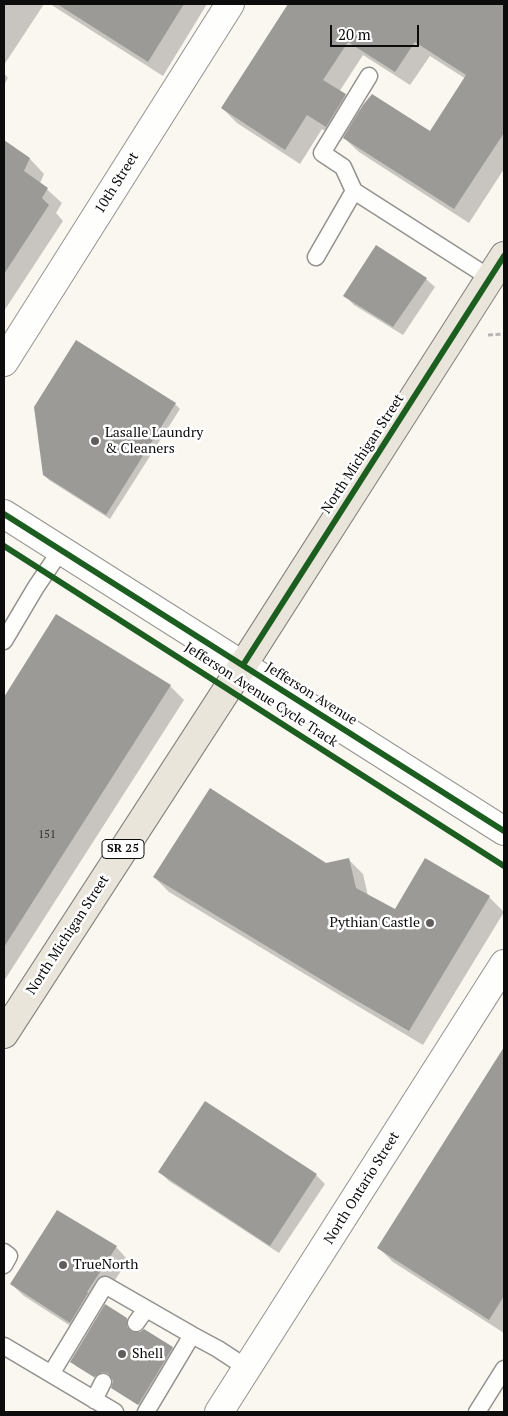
<!DOCTYPE html>
<html>
<head>
<meta charset="utf-8">
<style>
	body { margin:0 }
	#map { position:relative; width:508px; height:1416px; overflow:hidden; background:#faf7f0; font-family:"PT Serif",serif }
	canvas { display:block }
	.frame { position:absolute; inset:0; border:5px solid #0c0c0c; pointer-events:none }
	.scale { position:absolute; left:330px; top:25px; width:89px; height:22px; box-sizing:border-box; border:2px solid #0c0c0c; border-top:0; padding-left:6px; font-size:15px; line-height:18px; white-space:nowrap; color:#0c0c0c; -webkit-text-stroke:4px #fff; paint-order:stroke }
</style>
</head>
<body>
<div id="map">
<canvas width="508" height="1416"></canvas>
<div class="frame"></div>
<div class="scale">20 m</div>
</div>
<script>
const c = document.querySelector('canvas').getContext('2d');
c.lineJoin = 'round';
function fillPath(path, color) {
  c.fillStyle = color;
  c.fill(path, 'evenodd');
}
function poly(rows) {
  const path = new Path2D();
  for (const r of rows) {
    path.moveTo(r[0], r[1]);
    for (let i = 2; i < r.length; i += 2) path.lineTo(r[i], r[i + 1]);
  }
  return path;
}
function strokePath(path, color, width, dash) {
  c.strokeStyle = color;
  c.lineWidth = width;
  c.lineCap = dash ? 'butt' : 'round';
  c.setLineDash(dash || []);
  c.stroke(path);
}
function label(font, color, halo, rows, align = 'center') {
  c.font = font + ' "PT Serif",serif';
  c.lineWidth = 5;
  c.setLineDash([]);
  c.textBaseline = 'middle';
  c.strokeStyle = halo;
  c.fillStyle = color;
  for (const [text, x, y, turn = 0] of rows) {
    c.save();
    c.translate(x, y);
    c.rotate((+turn || 0) * Math.PI / 180);
    c.textAlign = isNaN(turn) ? turn : align;
    if (halo) c.strokeText(text, 0, 0);
    c.fillText(text, 0, 0);
    c.restore();
  }
}
fillPath(poly([
	[4,4,44,4,4,65],
	[50,4,207,4,163,76],
	[289,4,504,4,504,169,469,223,359,152,343,137,341,141,322,129,300,164,237,123,222,108],
	[363,55,410,85,430,56,466,79,430,133,361,111,345,95,339,92],
	[4,73,8,78,4,85],
	[4,142,30,159,44,174,40,183,62,203,56,213,63,221,4,311],
	[426,279,435,287,403,335,354,305,345,296],
	[76,342,175,404,180,409,110,519,49,480,44,475],
	[56,616,170,686,184,700,4,981,4,699],
	[348,859,363,874,368,896,395,911,489,897,504,912,423,1045,356,1005,169,892,154,877,326,864],
	[504,1049,504,1333,393,1262,379,1248],
	[160,1172,316,1175,325,1184,279,1253,169,1181],
	[57,1211,116,1247,128,1260,99,1305,83,1334,24,1296,11,1284],
	[127,1319,131,1324,131,1333,140,1334,173,1348,177,1352,143,1408,113,1387,114,1381,112,1377,107,1376,100,1381,76,1366]
]), '#0003');
fillPath(poly([
	[57,4,184,4,148,62],
	[288,4,504,4,504,133,454,209,343,138,363,105,372,94,430,131,466,75,415,42,395,72,348,42,323,80,346,94,326,127,307,115,285,150,221,108],
	[4,140,30,158,24,171,48,188,42,198,49,205,4,274],
	[376,245,427,278,393,327,343,296],
	[76,340,176,403,106,515,43,475,34,407],
	[56,614,171,685,4,947,4,697],
	[210,788,326,863,349,858,356,888,395,909,425,858,490,896,409,1031,340,991,153,877],
	[504,1047,504,1296,489,1320,377,1248],
	[205,1101,317,1174,270,1246,158,1172],
	[57,1210,117,1246,87,1292,88,1293,70,1323,10,1284],
	[105,1304,127,1318,127,1327,131,1331,140,1332,144,1329,173,1347,138,1405,111,1388,113,1381,108,1373,102,1372,94,1377,70,1362]
]), '#9c9a96');
const service = poly([
	[354,191,343,167,322,153,369,76],
	[316,257,354,191,490,278],
	[4,641,36,587,61,550],
	[4,1252,9,1256,4,1265],
	[136,1323,146,1309],
	[4,1346,115,1412],
	[51,1374,105,1285,192,1335],
	[94,1400,103,1382],
	[146,1412,192,1335,218,1349,247,1368],
	[477,1412,504,1369]
]);
const minor = poly([
	[4,362,230,4],
	[219,1412,504,964]
]);
const tertiary = poly([
	[4,514,504,831]
]);
const primary = poly([
	[4,1034,243,665,504,256]
]);
strokePath(service, '#93928f', 19);
strokePath(minor, '#93928f', 30);
strokePath(tertiary, '#93928f', 30);
strokePath(primary, '#807f7c', 30);
strokePath(poly([
	[488,335,504,334]
]), '#b7b6b5', 3, [5, 2.5]);
strokePath(service, '#fefefd', 16);
strokePath(minor, '#fefefd', 28);
strokePath(tertiary, '#fefefd', 28);
strokePath(primary, '#eae5da', 28);
strokePath(poly([
	[4,514,504,831],
	[4,546,504,866],
	[243,665,504,256]
]), '#1b5e20', 6);
for (const [x, y, r, color] of [
	[95,441,5,"#5f5e5c"],
	[430,923,5,"#5f5e5c"],
	[63,1265,5,"#5f5e5c"],
	[122,1354,5,"#5f5e5c"]
]) {
  const dot = new Path2D();
  dot.arc(x, y, r, 0, 2 * Math.PI);
  c.fillStyle = color;
  c.fill(dot);
  strokePath(dot, '#fff', 2);
}
label('11px', '#30302e', null, [
	["151",47,835]
]);
for (const [x, y, w] of [
	[123,849,42]
]) {
  const box = new Path2D();
  box.roundRect(x - w / 2, y - 9.5, w, 19, 4);
  c.fillStyle = '#fff';
  c.fill(box);
  strokePath(box, '#0c0c0c', 1);
}
label('bold 12px', '#0c0c0c', null, [
	["SR 25",123,849]
]);
label('14px', '#0c0c0c', '#fff', [
	["10th Street",117,183,-58],
	["North Michigan Street",363,454,-57],
	["Jefferson Avenue",311,694,32],
	["Jefferson Avenue Cycle Track",261,695,33],
	["North Michigan Street",68,935,-57],
	["North Ontario Street",362,1188,-58]
]);
label('14px', '#0c0c0c', '#fff', [
	["Lasalle Laundry",105,433],
	["& Cleaners",105,449],
	["Pythian Castle",420,923,"right"],
	["TrueNorth",73,1265],
	["Shell",132,1354]
], 'left');
</script>
</body>
</html>
